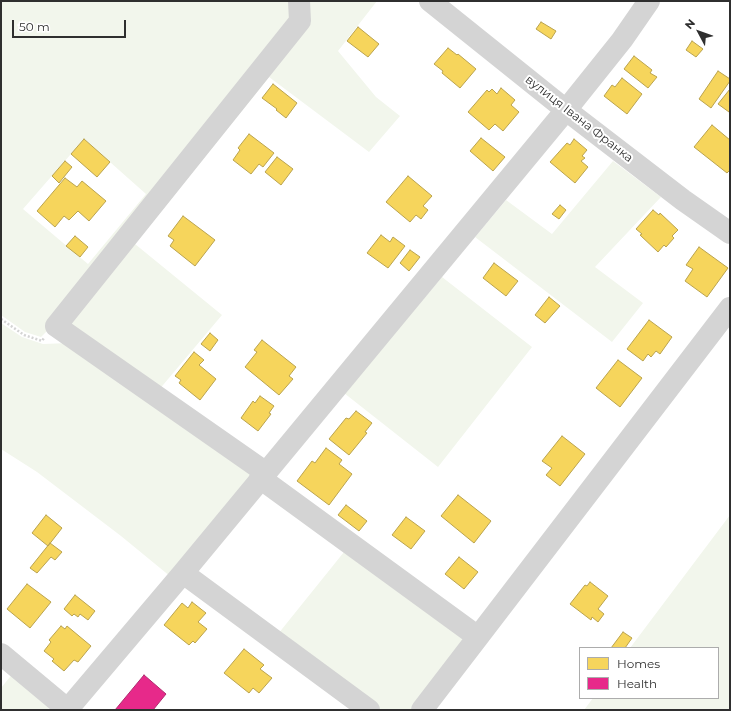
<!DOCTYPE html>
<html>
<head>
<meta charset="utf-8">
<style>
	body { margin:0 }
	#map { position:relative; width:731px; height:711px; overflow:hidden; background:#fff; font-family:Montserrat,sans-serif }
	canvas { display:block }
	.frame { position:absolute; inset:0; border:2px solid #2f2f2f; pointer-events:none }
	.legend { position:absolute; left:579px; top:647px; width:140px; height:52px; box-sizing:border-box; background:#fff; border:1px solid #acacac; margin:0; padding:5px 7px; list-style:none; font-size:12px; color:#2f2f2f }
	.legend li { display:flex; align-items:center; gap:8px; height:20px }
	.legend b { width:20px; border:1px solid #acacac }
	.north { position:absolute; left:679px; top:12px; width:40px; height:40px; -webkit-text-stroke:3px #fff; paint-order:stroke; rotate:311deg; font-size:11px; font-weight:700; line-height:16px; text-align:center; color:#2f2f2f }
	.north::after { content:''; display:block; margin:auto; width:14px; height:18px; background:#2f2f2f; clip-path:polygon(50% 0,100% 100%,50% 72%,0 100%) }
	.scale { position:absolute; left:12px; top:20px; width:114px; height:18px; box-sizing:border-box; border:2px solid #2f2f2f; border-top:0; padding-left:5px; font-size:12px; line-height:14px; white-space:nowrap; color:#2f2f2f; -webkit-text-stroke:3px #fff; paint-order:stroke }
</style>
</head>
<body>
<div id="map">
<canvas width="731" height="711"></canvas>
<div class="frame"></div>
<ul class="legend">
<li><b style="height:11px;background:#f6d55c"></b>Homes</li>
<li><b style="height:11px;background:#e7298a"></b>Health</li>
</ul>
<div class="north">N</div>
<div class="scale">50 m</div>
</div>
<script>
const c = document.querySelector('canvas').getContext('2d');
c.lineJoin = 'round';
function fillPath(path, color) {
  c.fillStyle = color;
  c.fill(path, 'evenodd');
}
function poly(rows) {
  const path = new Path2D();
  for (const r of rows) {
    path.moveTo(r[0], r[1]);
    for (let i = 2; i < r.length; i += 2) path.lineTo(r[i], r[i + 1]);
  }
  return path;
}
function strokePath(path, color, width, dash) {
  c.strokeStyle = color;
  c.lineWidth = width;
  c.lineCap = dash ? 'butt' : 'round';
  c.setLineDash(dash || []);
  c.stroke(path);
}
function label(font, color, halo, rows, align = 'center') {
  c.font = font + ' Montserrat,sans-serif';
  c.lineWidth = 4;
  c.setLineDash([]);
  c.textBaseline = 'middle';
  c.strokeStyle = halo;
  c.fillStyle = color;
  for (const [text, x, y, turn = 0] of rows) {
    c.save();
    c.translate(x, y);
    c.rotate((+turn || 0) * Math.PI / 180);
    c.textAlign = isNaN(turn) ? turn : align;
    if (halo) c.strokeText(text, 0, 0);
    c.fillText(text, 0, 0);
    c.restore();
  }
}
fillPath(poly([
	[1,1,294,1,295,20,49,329,41,337,25,332,1,315],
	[84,139,146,194,88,264,23,209],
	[305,1,377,1,338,51,376,97,400,116,369,152,269,77,135,244,222,315,158,391,63,325],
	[613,161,661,197,595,267,643,303,612,342,475,237,506,200,552,234],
	[442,277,532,347,438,467,344,393],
	[1,323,22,337,43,344,70,343,256,473,171,577,121,536,37,472,1,449],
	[730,515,730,710,584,710,593,698,718,698,718,648,630,648],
	[344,552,470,637,414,710,382,710,278,634],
	[14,672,48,703,49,710,1,710,1,688]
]), '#f2f6ec');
const homes = poly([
	[541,22,556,31,551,39,536,29,541,22],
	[358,27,379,44,368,57,347,41,358,27],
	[692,41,703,49,696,57,686,50,692,41],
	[448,48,457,55,458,54,476,69,460,88,442,73,443,71,434,64,448,48],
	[634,56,652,70,650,73,657,77,648,88,624,69,634,56],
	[718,71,730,79,730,81,711,108,699,99,718,71],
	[622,78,642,94,627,114,604,96,612,85,615,87,622,78],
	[273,84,297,103,286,118,276,110,277,109,262,98,273,84],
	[501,88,515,100,511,105,519,112,503,131,495,124,489,130,468,112,487,90,489,92,492,89,497,94,501,88],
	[730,89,730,110,729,112,718,104,730,89],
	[712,125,730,140,730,170,727,173,694,147,712,125],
	[249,134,274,153,263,167,259,164,251,174,233,160,240,150,238,148,249,134],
	[481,138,505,157,493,171,470,151,481,138],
	[84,139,110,162,97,177,71,154,84,139],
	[574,139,587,150,582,156,585,158,581,161,588,167,575,183,550,162,567,143,570,145,574,139],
	[277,157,293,169,281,185,265,172,277,157],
	[65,161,72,167,59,183,52,176,65,161],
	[408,176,432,196,423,206,428,210,421,219,416,215,410,222,386,202,408,176],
	[65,178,77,187,82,181,106,201,89,221,78,211,69,220,64,216,55,227,37,211,65,178],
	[560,205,566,210,559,219,552,214,560,205],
	[653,210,659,215,660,213,678,230,672,236,674,238,666,247,664,245,658,252,640,235,642,234,636,229,653,210],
	[183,216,215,240,195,266,170,246,174,240,168,236,183,216],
	[381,235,390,242,393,237,405,246,388,268,367,253,381,235],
	[75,236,88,247,80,257,66,246,75,236],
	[699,247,728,268,707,297,685,281,693,269,686,265,699,247],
	[410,250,420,257,409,271,400,263,410,250],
	[494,263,518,281,506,296,483,278,494,263],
	[549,297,560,306,545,323,535,315,549,297],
	[649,320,672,337,660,354,656,351,651,357,648,354,643,361,627,349,649,320],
	[210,333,218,340,210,351,201,344,210,333],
	[262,340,296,367,289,376,293,379,279,395,245,367,257,352,254,350,262,340],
	[194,352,204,360,199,365,216,379,200,400,179,383,181,380,175,376,194,352],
	[618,360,642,378,620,407,596,388,618,360],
	[260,396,274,406,269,413,271,414,258,431,241,418,253,401,255,403,260,396],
	[356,411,372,423,365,432,367,433,349,455,329,439,346,418,349,419,356,411],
	[562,436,585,454,560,486,546,475,552,468,542,461,562,436],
	[326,448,342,460,339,464,352,474,329,505,297,481,312,461,315,463,326,448],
	[458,495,491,521,474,543,441,516,458,495],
	[346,505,367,521,359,531,338,515,346,505],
	[46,515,62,528,48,546,32,533,46,515],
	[406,517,425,531,411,549,392,535,406,517],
	[50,543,62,552,55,560,51,557,37,573,30,568,50,543],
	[459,557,478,572,464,589,445,574,459,557],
	[590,582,608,596,598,609,604,614,598,622,592,617,591,620,570,604,585,585,587,586,590,582],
	[27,584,51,602,30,628,7,609,27,584],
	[75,595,95,611,88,620,80,614,78,617,74,614,72,616,64,609,75,595],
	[192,602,206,613,198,622,207,629,195,643,193,641,189,645,164,625,182,603,188,608,192,602],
	[61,626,65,629,67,626,91,646,78,662,74,660,64,671,52,661,54,659,44,651,51,642,49,640,61,626],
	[623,632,632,638,625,648,611,648,623,632],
	[244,649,264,665,260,669,272,678,259,693,253,688,249,693,224,673,244,649]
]);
fillPath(homes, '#f6d55c');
strokePath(homes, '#baa34e', 1);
const health = poly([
	[144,675,166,694,153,710,115,710,144,675]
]);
fillPath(health, '#e7298a');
strokePath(health, '#b02b6f', 1);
strokePath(poly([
	[1,319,24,335,42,341,44,338]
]), '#d4d4d4', 2.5, [2, 2]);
strokePath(poly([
	[430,1,566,110,683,200,730,233],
	[265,472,56,326,300,21,299,1],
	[260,478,478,637,730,308],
	[183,573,369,710],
	[1,654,67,709],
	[67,710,183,573,566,110,622,40,649,1],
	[422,710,478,637]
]), '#d4d4d4', 22);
label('12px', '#2f2f2f', '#fff', [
	["вулиця Івана Франка",579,119,38]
]);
</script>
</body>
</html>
